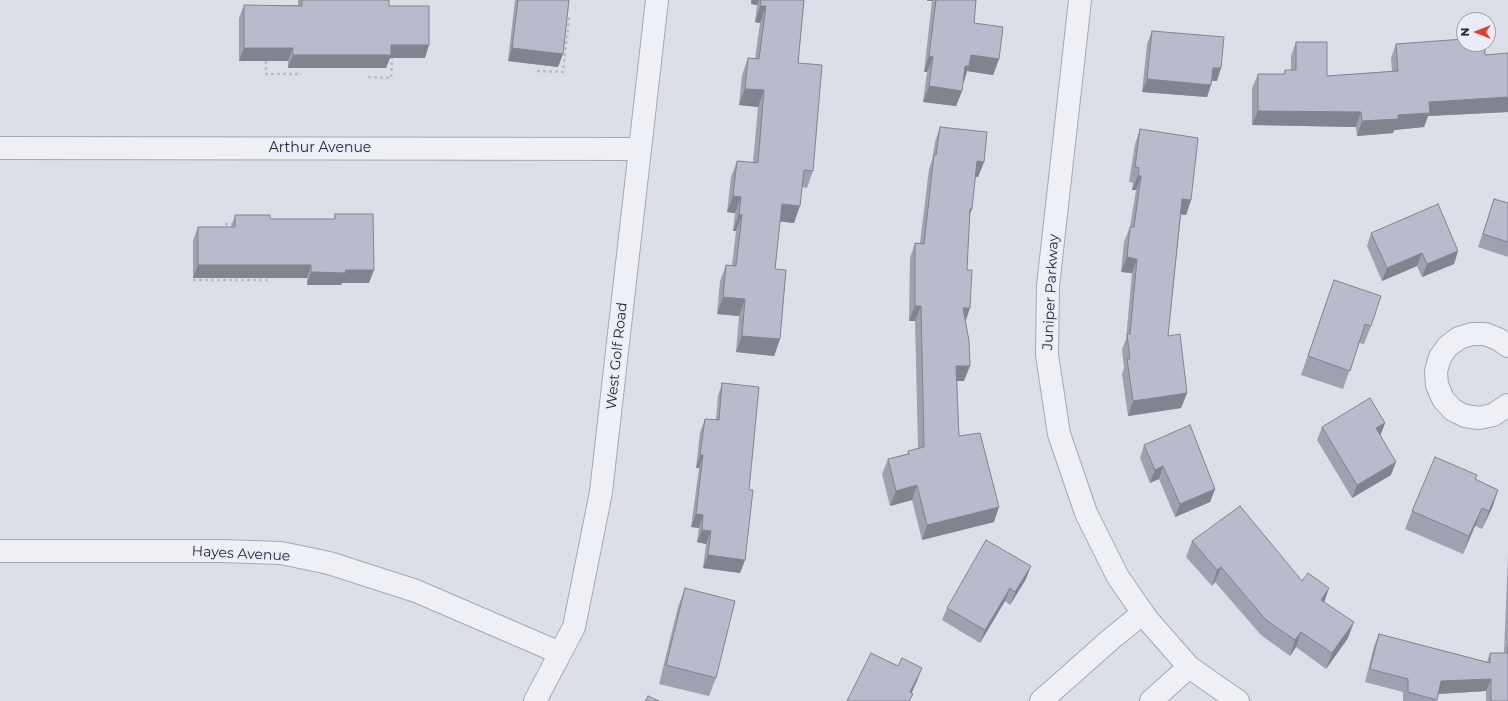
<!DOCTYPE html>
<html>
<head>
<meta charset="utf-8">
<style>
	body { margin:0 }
	#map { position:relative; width:1508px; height:701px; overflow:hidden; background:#dcdee8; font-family:Montserrat,sans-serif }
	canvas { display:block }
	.north { position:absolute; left:1456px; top:12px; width:40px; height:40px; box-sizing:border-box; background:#ebedf5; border:1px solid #9b9eac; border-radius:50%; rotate:270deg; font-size:11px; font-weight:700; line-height:16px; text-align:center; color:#24273f }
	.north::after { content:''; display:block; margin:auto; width:14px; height:18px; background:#dc4132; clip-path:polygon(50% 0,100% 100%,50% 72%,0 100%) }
</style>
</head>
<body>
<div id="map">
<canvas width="1508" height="701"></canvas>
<div class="north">N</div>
</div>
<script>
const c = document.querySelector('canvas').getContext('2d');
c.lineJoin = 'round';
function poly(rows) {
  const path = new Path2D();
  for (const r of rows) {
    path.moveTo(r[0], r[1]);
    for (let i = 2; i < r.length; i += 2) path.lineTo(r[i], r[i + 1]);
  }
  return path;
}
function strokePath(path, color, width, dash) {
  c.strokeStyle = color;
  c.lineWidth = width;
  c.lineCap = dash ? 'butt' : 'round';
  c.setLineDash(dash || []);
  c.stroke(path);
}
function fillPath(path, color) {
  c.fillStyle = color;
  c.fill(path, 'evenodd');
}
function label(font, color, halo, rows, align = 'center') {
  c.font = font + ' Montserrat,sans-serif';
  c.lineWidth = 3;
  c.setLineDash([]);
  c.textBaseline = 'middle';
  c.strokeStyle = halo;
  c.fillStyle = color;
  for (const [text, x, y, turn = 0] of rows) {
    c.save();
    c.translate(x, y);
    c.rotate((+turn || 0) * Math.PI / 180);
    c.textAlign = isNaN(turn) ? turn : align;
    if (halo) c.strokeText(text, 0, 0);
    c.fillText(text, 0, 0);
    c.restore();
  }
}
const minor = poly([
	[1080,0,1048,286,1047,355,1059,434,1086,513,1118,577,1147,619,1189,667,1238,701],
	[0,148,640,149],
	[1508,346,1498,339,1485,334,1472,334,1459,338,1448,346,1440,357,1436,371,1437,385,1443,399,1453,410,1465,416,1479,418,1493,415,1508,405],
	[0,551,222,551,281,553,329,563,416,591,560,653],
	[535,701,574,627,601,492,657,0],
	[1041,701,1111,639,1143,613],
	[1151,701,1189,667]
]);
strokePath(minor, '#a5a7b5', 24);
strokePath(poly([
	[266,61,266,74,302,74],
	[537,71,563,72,569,19,565,15],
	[368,77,391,78,392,58],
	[225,230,225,224,234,224],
	[193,280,268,280,267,276]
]), '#babcc6', 2.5, [3, 3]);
strokePath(minor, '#eff0f6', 22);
fillPath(poly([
	[298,0,389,0,389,6,425,58,390,58,386,68,288,68,288,61,239,61,239,18,244,5,298,5],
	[515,0,569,0,563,54,558,67,508,61],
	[751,0,804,0,798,63,813,171,807,188,802,187,794,223,780,221,775,269,780,339,774,356,736,352,739,316,717,314,720,281,726,265,732,265,736,231,733,231,735,213,727,212,731,177,737,161,753,162,758,107,739,105,742,75,748,58,755,59,760,23,755,22,757,5,751,4],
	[927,0,976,0,974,23,999,59,993,75,967,71,963,82,962,91,956,106,923,102,927,72,924,72,932,1,927,1],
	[1152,31,1217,81,1212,81,1207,97,1142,92,1147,44],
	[1296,42,1327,76,1392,71,1391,58,1396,44,1485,55,1508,53,1508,112,1428,116,1424,127,1394,130,1393,133,1357,136,1356,127,1252,125,1252,88,1258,74,1284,74,1285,70,1291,70,1291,56],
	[940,127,984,162,978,177,975,177,969,217,967,270,964,381,957,381,959,436,994,522,922,540,912,500,890,506,882,474,888,459,907,454,908,451,918,448,915,321,909,321,910,258,915,243,920,243,929,169,932,160,935,142],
	[1140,129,1191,200,1186,215,1181,214,1168,336,1187,393,1181,408,1128,416,1122,374,1124,368,1122,349,1126,339,1132,273,1121,272,1124,242,1130,227,1136,190,1132,190,1133,183,1129,182,1135,144],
	[1494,199,1508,203,1508,257,1478,247],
	[335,214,369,283,342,283,341,285,307,285,307,278,193,278,193,240,198,227,231,227,235,215,270,219,334,219],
	[1371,233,1458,251,1454,264,1422,277,1417,266,1382,281,1367,246],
	[1334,280,1371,326,1364,344,1359,343,1343,389,1301,375],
	[722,383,749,490,745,560,740,573,703,568,706,544,697,542,699,528,691,527,699,468,696,468,700,432,705,419,716,420,718,396],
	[1385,423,1380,436,1391,475,1352,498,1317,440,1322,427],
	[1144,445,1215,489,1210,502,1175,517,1159,479,1150,483,1140,458],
	[1477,475,1475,479,1498,490,1492,508,1482,529,1475,526,1463,554,1405,529,1412,511],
	[1192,541,1302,581,1324,602,1348,638,1326,669,1296,647,1290,656,1261,635,1215,582,1212,586,1186,557],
	[1508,555,1508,701,1486,701,1486,691,1438,694,1436,701,1403,701,1403,692,1365,682,1374,646,1379,634,1487,662,1490,653,1504,653],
	[1026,579,1010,605,1005,601,980,643,942,620,947,608],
	[685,588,716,678,709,696,659,684,678,607]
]), '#9ea1af');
fillPath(poly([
	[752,0,759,0,757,5,751,4],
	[927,0,933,0,932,1,927,1],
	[760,6,766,6,760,23,755,22],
	[391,45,429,45,425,58,390,58,386,68,288,68,293,55],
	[244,48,293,48,288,61,239,61],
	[512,48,563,54,558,67,508,61],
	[971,55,999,59,993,75,967,71,964,82,959,81,965,66],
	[929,56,933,57,927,72,924,72],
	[1213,68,1221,68,1217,81,1208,80],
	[1147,79,1211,85,1207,97,1142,92],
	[929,86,962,91,956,106,923,102],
	[745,89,764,90,758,107,739,105],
	[1508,97,1508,112,1428,116,1424,127,1394,130,1393,133,1357,136,1362,121,1398,115,1429,102],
	[1258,111,1361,112,1356,127,1252,125],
	[977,161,984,162,978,177,971,176],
	[1138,175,1141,176,1136,190,1132,190],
	[733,196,741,197,735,213,727,212],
	[1182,199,1191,200,1186,215,1177,214],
	[782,204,800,206,794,223,776,221],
	[970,209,972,209,966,224],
	[739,214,742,215,736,231,733,231],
	[1458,251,1454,264,1422,277,1427,264],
	[1422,253,1417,266,1382,281,1387,268],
	[1127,257,1137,259,1132,273,1121,272],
	[198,265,311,265,307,278,193,278],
	[345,270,374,270,369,283,342,283,341,285,307,285,311,272],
	[723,297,745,299,739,316,717,314],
	[915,306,921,306,915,321,909,321],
	[963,308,970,308,965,323],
	[742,336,780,339,774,356,736,352],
	[956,366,970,366,964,381,951,381],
	[1187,393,1181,408,1128,416,1133,401],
	[1385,423,1380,436,1376,428],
	[700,455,703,455,699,468,696,468],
	[1396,462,1391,475,1352,498,1357,485],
	[1163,466,1159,479,1150,483,1155,470],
	[917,485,912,500,890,506,896,491],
	[1215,489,1210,502,1175,517,1180,504],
	[1498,490,1492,508,1482,529,1489,511],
	[999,507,994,522,922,540,927,525],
	[1482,508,1475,526,1463,554,1469,536],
	[696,514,703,515,699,528,691,527],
	[702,530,711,531,706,544,697,542],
	[708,555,745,560,740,573,703,568],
	[1031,566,1026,579,1010,605,1015,592],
	[1221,567,1215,582,1212,586,1217,570],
	[1010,588,1005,601,980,643,985,630],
	[1329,588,1324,603,1321,600],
	[1354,622,1348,638,1326,669,1332,653],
	[1301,632,1296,647,1290,656,1295,640],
	[922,668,917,681,908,701,910,692],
	[1491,679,1486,691,1437,694,1441,681]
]), '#81838e');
const building = poly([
	[302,0,389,0,389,6,429,6,429,45,391,45,391,55,293,55,293,48,244,48,244,5,302,6,302,0],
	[518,0,569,0,563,54,512,48,518,0],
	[761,0,804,0,798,63,822,65,813,171,804,170,800,206,782,204,775,269,786,270,780,339,742,336,745,299,723,297,726,265,736,266,742,215,739,214,741,197,733,196,737,161,758,163,764,90,745,89,748,58,759,59,766,6,760,6,761,0],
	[936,0,976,0,974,23,1003,27,999,59,971,55,969,66,965,66,962,91,929,86,933,57,929,56,936,0],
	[1152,31,1224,37,1221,68,1213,68,1211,85,1147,79,1152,31],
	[1464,39,1464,44,1485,44,1485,55,1508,53,1508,97,1429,102,1430,113,1398,115,1398,119,1362,121,1361,112,1258,111,1258,74,1285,74,1285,70,1296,70,1296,42,1327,42,1327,76,1398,71,1396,44,1464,39],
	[940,127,987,132,984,162,977,161,972,209,970,209,967,270,972,270,970,308,963,308,969,341,970,366,956,366,959,436,980,433,999,507,927,525,917,485,896,491,888,459,909,454,908,451,924,447,921,306,915,306,915,243,924,244,934,155,936,155,940,127],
	[1140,129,1198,138,1191,200,1182,199,1168,336,1180,334,1187,393,1133,401,1127,359,1130,359,1127,334,1130,334,1137,259,1127,257,1130,227,1134,227,1141,176,1138,175,1139,168,1135,167,1140,129],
	[1494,199,1508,203,1508,242,1483,234,1494,199],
	[1438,204,1458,251,1427,264,1422,253,1387,268,1371,233,1438,204],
	[335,214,373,214,374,270,345,270,346,273,311,272,311,265,198,265,198,227,235,227,235,215,270,215,270,219,335,219,335,214],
	[1334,280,1381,296,1371,326,1365,324,1350,371,1308,356,1334,280],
	[722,383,759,387,749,490,753,490,745,560,708,555,711,531,702,530,703,515,696,514,703,455,700,455,705,419,719,420,722,383],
	[1370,398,1385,423,1376,428,1396,462,1357,485,1322,427,1370,398],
	[1190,425,1215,489,1180,504,1163,466,1155,470,1144,445,1190,425],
	[1435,457,1477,475,1475,479,1498,490,1489,511,1482,508,1469,536,1412,511,1435,457],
	[1240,506,1302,581,1308,573,1329,588,1321,600,1354,622,1332,653,1301,632,1295,640,1266,620,1221,567,1217,570,1192,541,1240,506],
	[986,540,1031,566,1015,592,1010,588,985,630,947,608,986,540],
	[685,588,735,601,716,678,666,665,685,588],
	[1379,634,1490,663,1490,653,1508,653,1508,647,1508,701,1491,701,1491,679,1441,681,1437,700,1408,692,1408,679,1370,669,1379,634],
	[871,653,898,666,902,658,922,668,910,692,913,694,909,701,847,701,871,653],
	[648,696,659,701,645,701,648,696]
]);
fillPath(building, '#b8bbcb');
strokePath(building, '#81838e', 1);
label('14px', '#24273f', '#ebedf5', [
	["Arthur Avenue",320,148],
	["Juniper Parkway",1051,292,-87],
	["West Golf Road",617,356,-84],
	["Hayes Avenue",241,554,3]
]);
</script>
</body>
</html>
